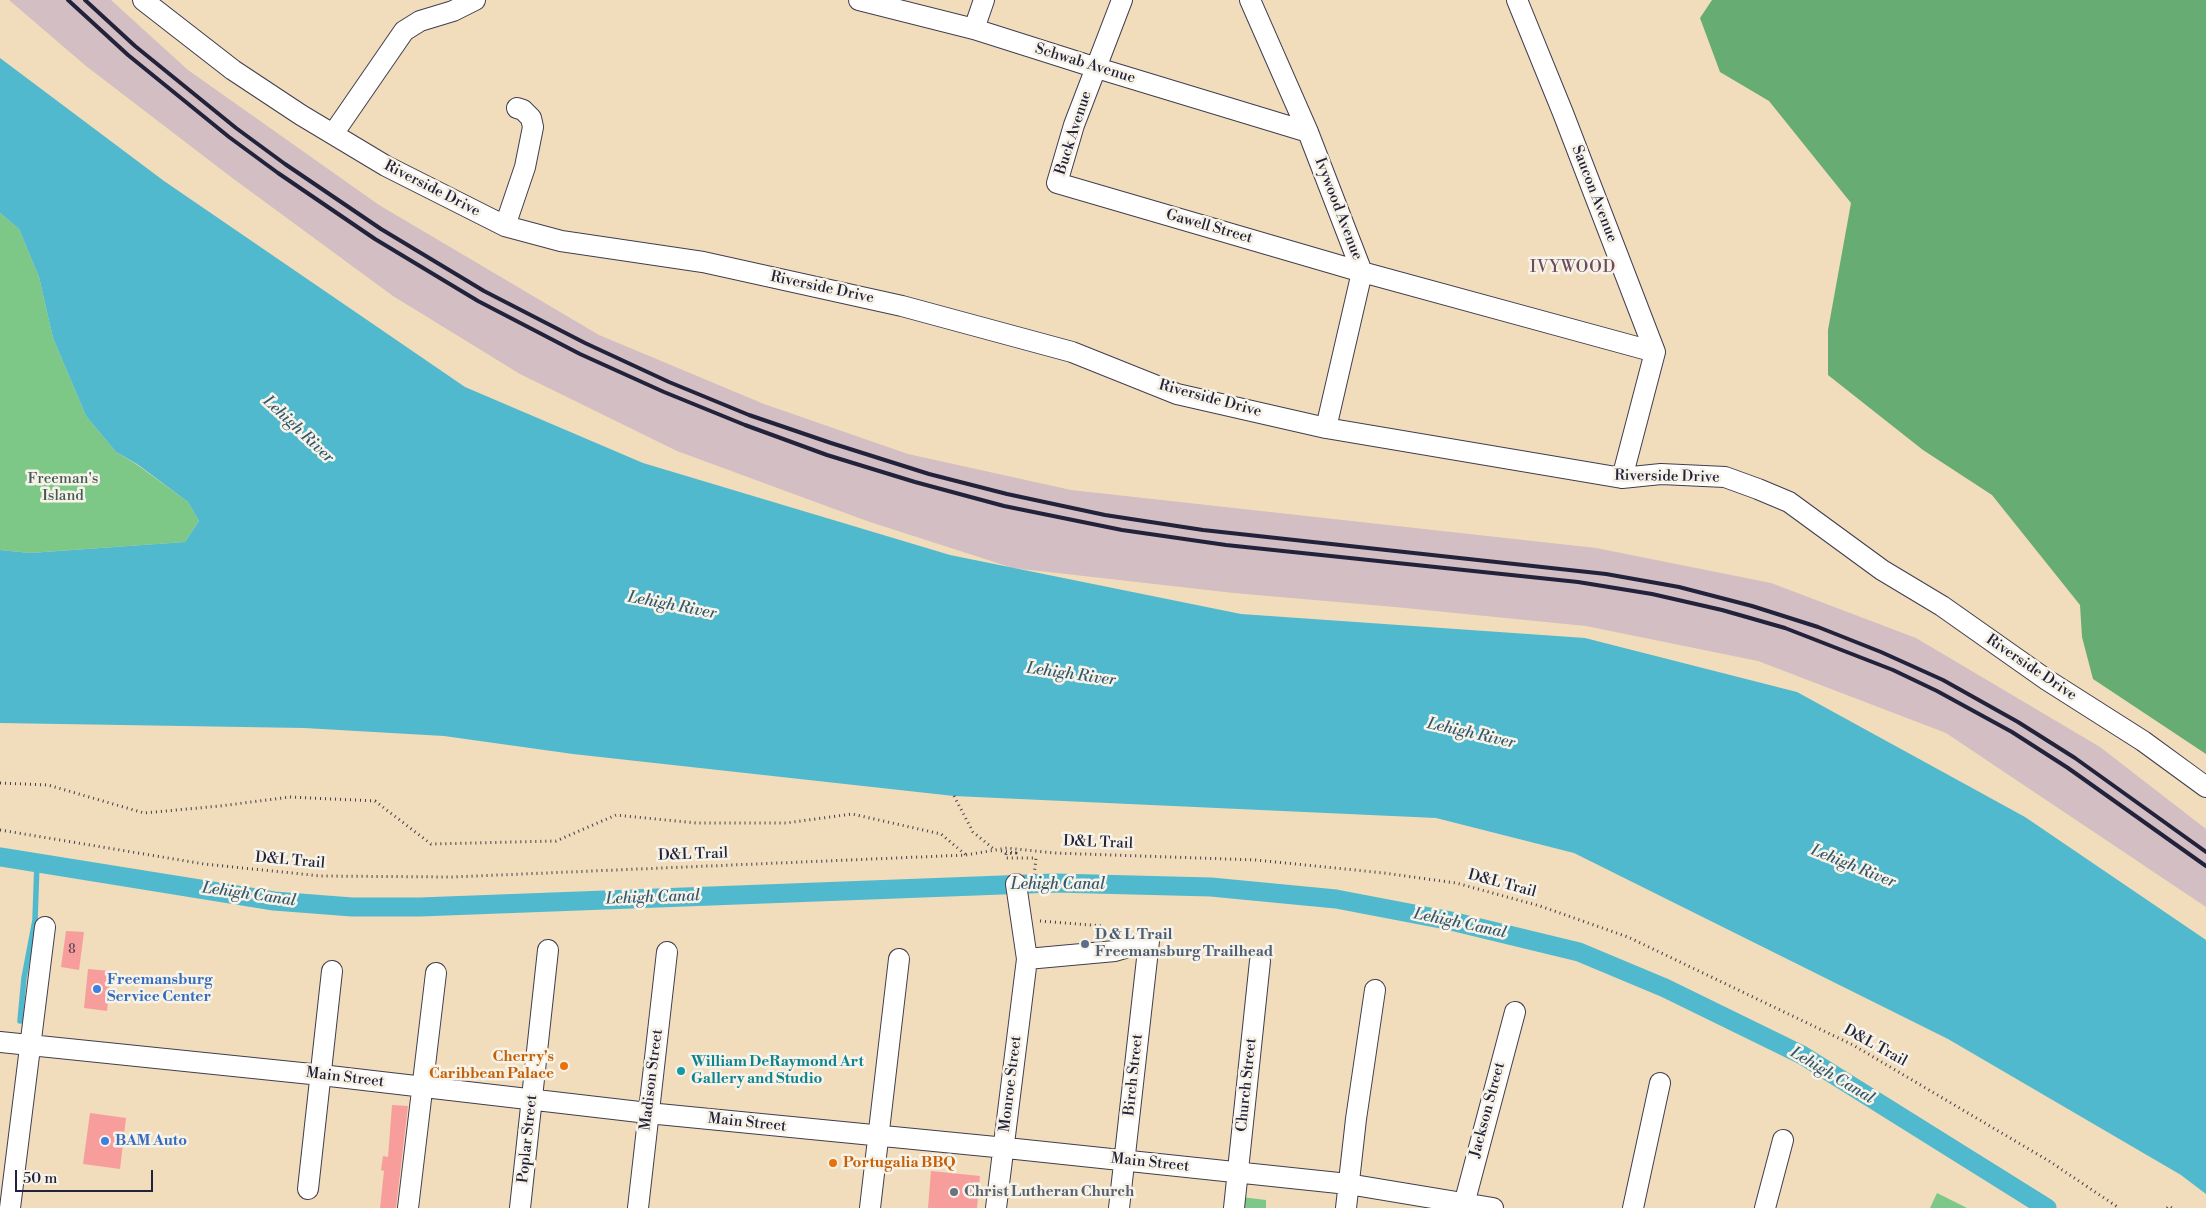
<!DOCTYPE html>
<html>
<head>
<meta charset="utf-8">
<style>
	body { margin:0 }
	#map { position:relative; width:2206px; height:1208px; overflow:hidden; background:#f1dcbb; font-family:"Libre Bodoni",serif }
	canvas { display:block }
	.scale { position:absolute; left:15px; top:1170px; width:138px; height:22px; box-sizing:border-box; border:2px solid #22223b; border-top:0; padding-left:6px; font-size:15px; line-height:18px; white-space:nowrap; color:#22223b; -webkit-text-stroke:4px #f7f3e8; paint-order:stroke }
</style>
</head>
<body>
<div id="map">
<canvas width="2206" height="1208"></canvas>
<div class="scale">50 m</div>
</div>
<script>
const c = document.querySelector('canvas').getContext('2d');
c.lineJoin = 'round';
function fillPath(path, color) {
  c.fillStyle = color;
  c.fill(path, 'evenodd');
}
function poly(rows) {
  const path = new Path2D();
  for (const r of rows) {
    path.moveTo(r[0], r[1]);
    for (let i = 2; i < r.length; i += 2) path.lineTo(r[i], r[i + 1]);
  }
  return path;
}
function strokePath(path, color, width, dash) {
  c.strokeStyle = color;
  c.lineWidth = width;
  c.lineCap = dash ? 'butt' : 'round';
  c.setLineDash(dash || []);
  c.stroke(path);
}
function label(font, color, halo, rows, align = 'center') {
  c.font = font + ' "Libre Bodoni",serif';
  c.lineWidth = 5;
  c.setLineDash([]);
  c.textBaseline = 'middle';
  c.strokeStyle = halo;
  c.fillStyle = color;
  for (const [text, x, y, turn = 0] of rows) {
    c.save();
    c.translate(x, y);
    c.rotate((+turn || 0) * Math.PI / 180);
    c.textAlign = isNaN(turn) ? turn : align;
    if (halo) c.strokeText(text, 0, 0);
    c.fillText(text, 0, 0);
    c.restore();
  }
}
fillPath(poly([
	[9,0,111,0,188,70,379,205,599,335,764,404,908,454,1071,490,1596,548,1771,583,1916,638,2100,747,2206,829,2206,907,1946,733,1758,661,1586,626,1395,607,1234,593,1013,568,867,521,677,451,520,374,393,296,231,177,86,66]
]), '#d2bec3');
fillPath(poly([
	[0,213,19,229,39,277,53,338,86,416,116,452,136,464,188,502,199,521,185,542,30,553,0,550],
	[1937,1193,1967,1208,1930,1208],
	[1241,1197,1266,1200,1266,1208,1239,1208]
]), '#7dc886');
fillPath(poly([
	[1712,0,2206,0,2206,754,2093,679,2082,637,2080,605,1992,495,1923,450,1828,375,1828,330,1851,203,1769,101,1720,72,1700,18]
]), '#66ac73');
fillPath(poly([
	[0,58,164,181,465,387,643,463,950,555,1241,614,1585,638,1797,692,2025,817,2206,940,2206,1194,2181,1175,1948,1039,1574,853,1436,818,954,796,573,754,444,736,304,728,0,723,0,550,30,553,185,542,199,521,188,502,137,464,116,452,86,416,53,338,39,277,19,229,0,213]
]), '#50b9ce');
strokePath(poly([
	[20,1021,24,978,35,920,37,863]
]), '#50b9ce', 5.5);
strokePath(poly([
	[0,857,274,901,352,907,420,907,1055,883,1211,887,1336,899,1451,921,1579,952,1665,988,1802,1055,2047,1208]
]), '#50b9ce', 19);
fillPath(poly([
	[66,931,84,932,79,970,61,967],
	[88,969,111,971,107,1011,84,1008],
	[392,1105,408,1106,396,1208,380,1208,384,1171,381,1170,383,1156,388,1157],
	[90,1113,126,1118,120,1169,83,1164],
	[931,1171,980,1176,977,1208,928,1208]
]), '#f79e9d');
const minor = poly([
	[143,0,233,70,301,115,386,166,505,226,561,241,703,262,902,306,1072,352,1177,394,1326,428,1622,478,1661,474,1725,477,1758,489,1789,502,1882,570,1942,606,2047,680,2143,741,2206,787],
	[859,0,974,29,1097,68,1308,132],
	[1122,0,1074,125,1057,183,1362,272,1655,352],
	[1250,0,1308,132,1362,272,1326,428],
	[1517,0,1563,113,1655,352,1622,478],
	[974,29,984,0],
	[333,134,404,31,420,21,453,11,475,0],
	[505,226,525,167,533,127,531,118,523,110,517,108],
	[1027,959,1115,951,1149,941,1119,1208],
	[0,1042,321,1075,648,1113,1016,1149,1348,1184,1493,1208],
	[308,1189,332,971],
	[10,1208,45,927],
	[408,1208,436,973],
	[520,1208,548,950],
	[638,1208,667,952],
	[870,1208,899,959],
	[996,1208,1027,959,1016,884],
	[1234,1208,1260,961],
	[1346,1208,1356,1119,1375,990],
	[1463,1208,1515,1012],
	[1633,1208,1660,1083],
	[1765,1208,1783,1140]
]);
strokePath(minor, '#413e4e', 22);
strokePath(poly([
	[0,783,48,785,144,813,220,806,290,797,375,801,431,844,556,841,616,815,696,823,786,823,852,814,941,834,966,855],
	[954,796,973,832,995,850],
	[0,830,204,864,321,876,452,877,966,855,1007,848,1054,853,1256,860,1384,873,1456,883,1540,906,1628,937,1853,1045,2049,1161,2119,1208],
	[1001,851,1016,853,1006,854,1006,858,1036,858,1034,876],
	[1040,921,1103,926,1102,934],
	[2167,1208,2169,1206,2172,1208]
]), '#413e4e', 3, [1, 4]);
strokePath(minor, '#fff', 20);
strokePath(poly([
	[68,0,128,55,229,137,278,173,375,239,478,301,580,354,664,392,745,425,827,455,915,482,1004,506,1122,530,1226,545,1578,582,1652,594,1722,610,1785,628,1893,670,1937,691,2012,732,2068,768,2206,866],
	[85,0,135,46,236,128,285,164,381,229,484,291,585,343,669,382,749,415,831,443,929,474,1007,494,1105,515,1203,530,1606,574,1679,587,1752,606,1818,627,1881,652,1943,680,2018,722,2075,758,2206,852]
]), '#22223b', 4);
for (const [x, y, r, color] of [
	[1085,944,5,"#5c6f8a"],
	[97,989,5,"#3f7fe0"],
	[564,1066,5,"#e8710a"],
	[681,1071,5,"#0f9aa8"],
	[105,1141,5,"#3f7fe0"],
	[833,1163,5,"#e8710a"],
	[954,1192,5,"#6b7280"]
]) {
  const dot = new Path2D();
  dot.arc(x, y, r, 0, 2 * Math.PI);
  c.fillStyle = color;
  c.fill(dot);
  strokePath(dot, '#f7f3e8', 2);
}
label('12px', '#574154', null, [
	["8",72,950]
]);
label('15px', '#22223b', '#f7f3e8', [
	["Schwab Avenue",1085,64,17],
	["Buck Avenue",1074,133,-72],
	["Riverside Drive",432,189,27],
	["Saucon Avenue",1594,194,69],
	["Ivywood Avenue",1338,209,69],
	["Gawell Street",1209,227,16],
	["Riverside Drive",822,288,12],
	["Riverside Drive",1210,399,15],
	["Riverside Drive",1667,477,1],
	["Riverside Drive",2031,668,34],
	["D&L Trail",1098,843,2],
	["D&L Trail",693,855,-2],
	["D&L Trail",290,861,5],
	["D&L Trail",1502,884,15],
	["D&L Trail",1875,1046,29],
	["Birch Street",1134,1075,-84],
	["Main Street",345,1078,7],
	["Madison Street",652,1080,-83],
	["Monroe Street",1011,1084,-83],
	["Church Street",1247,1085,-84],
	["Jackson Street",1488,1110,-75],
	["Main Street",747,1123,6],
	["Poplar Street",528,1139,-84],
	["Main Street",1150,1163,6]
]);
label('15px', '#425c55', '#f7f3e8', [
	["Freeman's",63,479],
	["Island",63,496]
]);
label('bold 15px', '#4e5e75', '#f7f3e8', [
	["D & L Trail",1095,935],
	["Freemansburg Trailhead",1095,952]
], 'left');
label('bold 15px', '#366cbe', '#f7f3e8', [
	["Freemansburg",107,980],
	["Service Center",107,997],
	["BAM Auto",115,1141]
], 'left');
label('bold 15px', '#c56008', '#f7f3e8', [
	["Cherry's",554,1057],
	["Caribbean Palace",554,1074],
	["Portugalia BBQ",843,1163,"left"]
], 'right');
label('bold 15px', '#0d838f', '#f7f3e8', [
	["William DeRaymond Art",691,1062],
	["Gallery and Studio",691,1079]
], 'left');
label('bold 15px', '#5b616d', '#f7f3e8', [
	["Christ Lutheran Church",964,1192]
], 'left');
c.letterSpacing = '1px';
label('16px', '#6d4d5d', '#f7f3e8', [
	["IVYWOOD",1573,268]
]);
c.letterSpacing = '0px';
label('italic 16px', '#32576e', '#f7f3e8', [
	["Lehigh River",298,430,43],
	["Lehigh River",672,606,11],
	["Lehigh River",1071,675,8],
	["Lehigh River",1471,734,13],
	["Lehigh River",1853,867,22],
	["Lehigh Canal",1058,885],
	["Lehigh Canal",249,895,8],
	["Lehigh Canal",653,898,-2],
	["Lehigh Canal",1460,924,12],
	["Lehigh Canal",1832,1076,31]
]);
</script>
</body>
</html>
